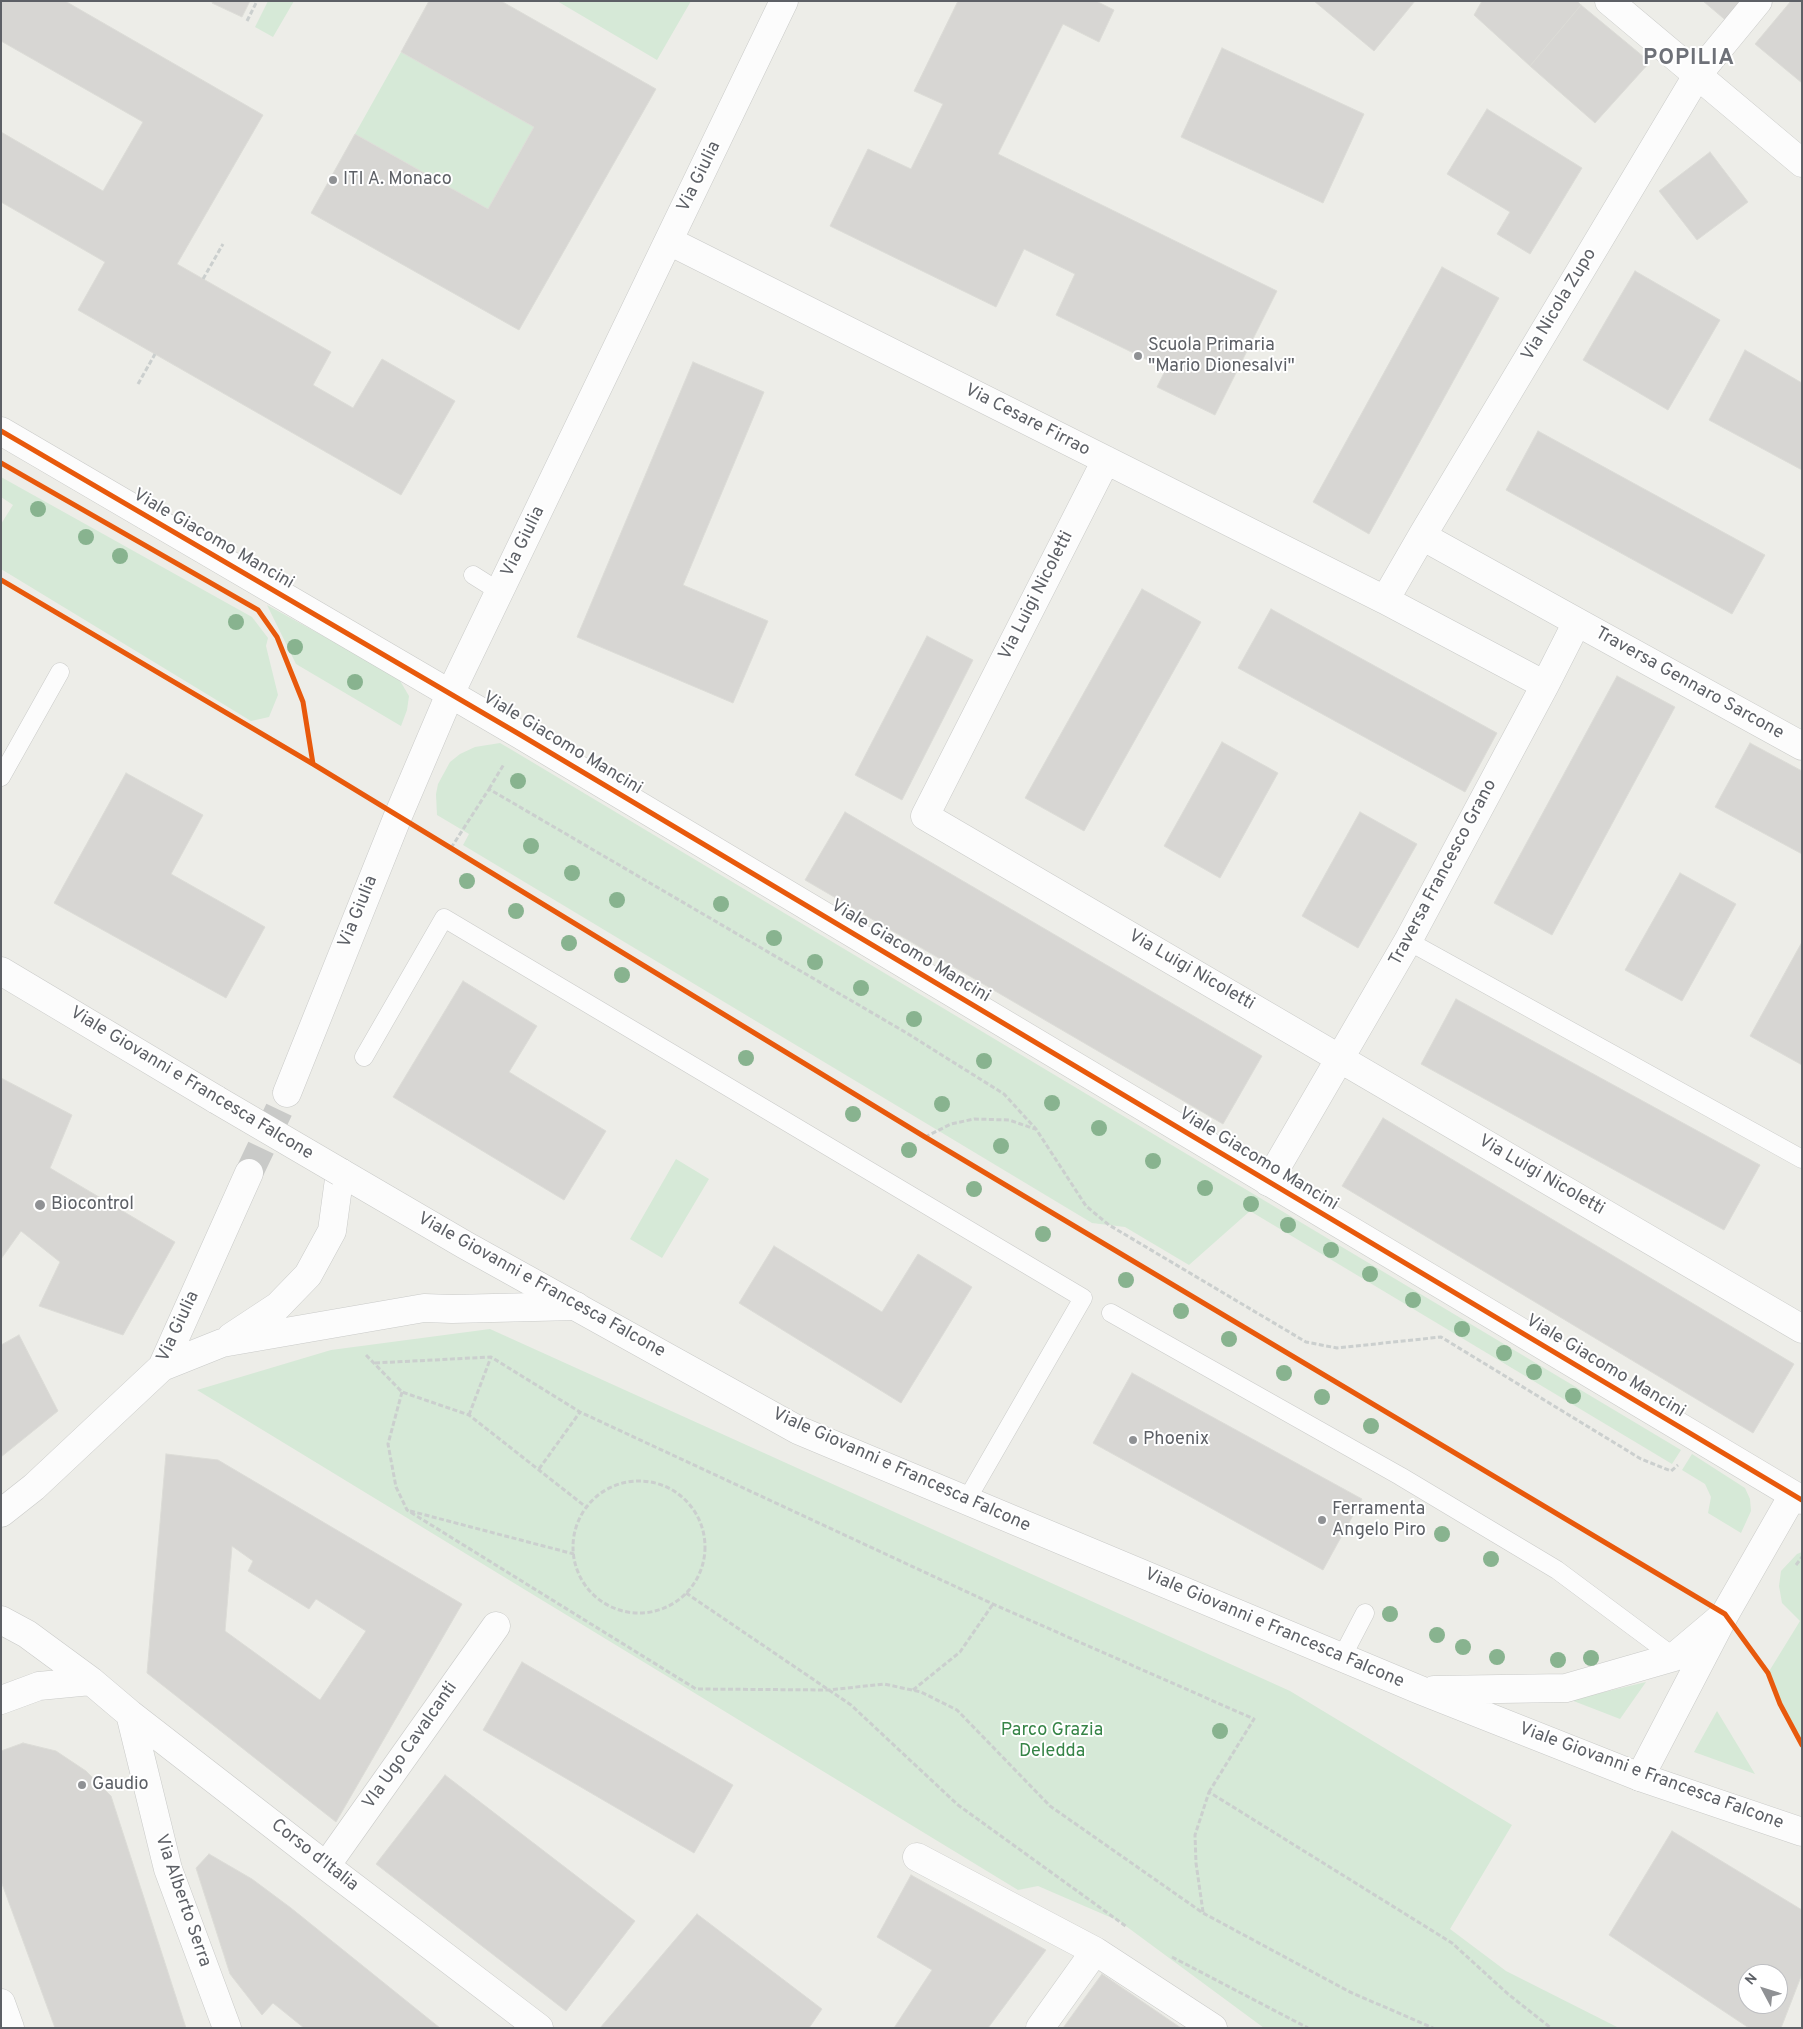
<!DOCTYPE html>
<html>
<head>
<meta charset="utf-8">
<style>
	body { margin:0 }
	#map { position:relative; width:1803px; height:2029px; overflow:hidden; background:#edede8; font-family:Overpass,sans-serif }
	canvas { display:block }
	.frame { position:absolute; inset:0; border:2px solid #5d6066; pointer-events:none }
	.north { position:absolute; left:1738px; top:1964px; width:50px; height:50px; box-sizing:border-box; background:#fff; border:1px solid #bebfc2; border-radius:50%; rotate:310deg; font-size:14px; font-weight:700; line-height:20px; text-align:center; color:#5d6066 }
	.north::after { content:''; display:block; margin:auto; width:18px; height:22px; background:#8f9194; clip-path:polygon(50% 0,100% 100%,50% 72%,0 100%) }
</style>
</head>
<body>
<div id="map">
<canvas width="1803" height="2029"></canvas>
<div class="frame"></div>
<div class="north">N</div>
</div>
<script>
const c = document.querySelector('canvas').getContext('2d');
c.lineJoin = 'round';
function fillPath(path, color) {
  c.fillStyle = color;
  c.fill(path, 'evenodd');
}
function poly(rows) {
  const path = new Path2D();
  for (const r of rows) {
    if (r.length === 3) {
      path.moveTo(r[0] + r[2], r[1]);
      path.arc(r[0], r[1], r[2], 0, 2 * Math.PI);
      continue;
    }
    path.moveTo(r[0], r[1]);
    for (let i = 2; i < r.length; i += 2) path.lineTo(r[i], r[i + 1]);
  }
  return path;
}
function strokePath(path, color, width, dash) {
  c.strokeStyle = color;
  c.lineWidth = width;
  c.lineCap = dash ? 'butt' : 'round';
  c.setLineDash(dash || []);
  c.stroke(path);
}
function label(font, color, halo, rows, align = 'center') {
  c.font = font + ' Overpass,sans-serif';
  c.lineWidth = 4;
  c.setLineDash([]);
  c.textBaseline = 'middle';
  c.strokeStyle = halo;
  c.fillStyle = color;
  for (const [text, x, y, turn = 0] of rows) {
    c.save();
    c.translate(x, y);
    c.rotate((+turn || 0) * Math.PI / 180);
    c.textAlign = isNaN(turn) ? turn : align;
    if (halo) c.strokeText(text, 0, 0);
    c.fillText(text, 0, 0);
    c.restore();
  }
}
fillPath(poly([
	[268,1,294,1,273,37,255,27],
	[557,1,691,1,657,60],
	[401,52,534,127,488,209,355,134],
	[1,477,252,617,268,638,266,646,278,695,269,717,251,721,1,569,1,524,13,505,1,497],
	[267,605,385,670,399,679,409,696,407,710,401,726,296,664],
	[500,743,512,750,1681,1450,1672,1464,1250,1211,1189,1265,1125,1227,1092,1223,463,845,469,834,437,815,436,794,438,784,450,762,460,754,475,747],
	[676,1159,709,1179,662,1258,630,1239],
	[490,1329,1290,1691,1512,1825,1450,1929,1506,1971,1619,2028,1264,2028,1119,1921,1038,1886,1018,1890,197,1390,331,1350],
	[1692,1454,1745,1488,1750,1499,1751,1511,1741,1533,1708,1513,1711,1497,1705,1484,1682,1470],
	[1802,1552,1802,1745,1780,1704,1768,1673,1800,1621,1782,1603,1779,1586,1781,1571,1797,1554],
	[1646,1682,1620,1719,1571,1700],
	[1717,1711,1755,1774,1694,1752]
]), '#d6e9d7');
const building = poly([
	[1,1,65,1,263,115,177,264,331,352,313,385,353,408,382,359,455,401,401,495,78,310,105,262,1,202,1,132,103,191,143,122,1,41,1,1],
	[213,1,250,1,242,17,212,3,213,1],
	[429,1,501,1,656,89,519,330,311,213,355,134,488,209,534,127,401,52,429,1],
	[958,1,1096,1,1114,10,1099,42,1063,24,998,154,1277,291,1215,415,1157,387,1166,369,1056,315,1075,274,1024,249,996,307,830,226,868,149,911,169,943,104,914,91,958,1],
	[1314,1,1415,1,1374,51,1314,1],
	[1482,1,1577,1,1581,5,1530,66,1474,15,1482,1],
	[1703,1,1746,1,1729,23,1703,1],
	[1791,1,1802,1,1802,83,1755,44,1791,1],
	[1581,5,1650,62,1595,123,1530,66,1581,5],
	[1222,48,1364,114,1323,203,1181,137,1222,48],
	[1487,109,1582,168,1530,254,1497,234,1510,212,1447,174,1487,109],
	[1710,152,1748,202,1697,240,1659,191,1710,152],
	[1442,267,1499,298,1369,534,1313,502,1442,267],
	[1635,271,1720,320,1668,410,1583,360,1635,271],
	[1745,350,1802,383,1802,470,1709,420,1745,350],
	[693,362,764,392,683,585,768,621,733,703,577,637,693,362],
	[1538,431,1765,555,1732,614,1506,490,1538,431],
	[1142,589,1201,622,1084,831,1025,798,1142,589],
	[1271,609,1497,733,1465,792,1238,668,1271,609],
	[927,636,973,660,902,800,855,775,927,636],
	[1617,676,1675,707,1552,935,1494,903,1617,676],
	[1222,742,1278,773,1220,878,1164,846,1222,742],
	[1750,743,1802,771,1802,854,1715,807,1750,743],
	[126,773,203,815,171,874,265,927,226,998,54,903,126,773],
	[845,812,1262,1056,1223,1124,805,880,845,812],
	[1360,812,1417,844,1358,948,1302,916,1360,812],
	[1680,873,1736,904,1682,1001,1625,970,1680,873],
	[1802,942,1802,1065,1750,1036,1802,942],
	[463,981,537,1026,509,1072,606,1131,564,1200,393,1097,463,981],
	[1456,999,1760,1165,1724,1230,1421,1064,1456,999],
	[1,1078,72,1115,50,1168,175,1242,123,1335,39,1306,60,1262,21,1231,1,1259,1,1078],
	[1383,1118,1794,1364,1753,1433,1342,1186,1383,1118],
	[774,1246,882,1312,918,1254,972,1287,901,1403,739,1303,774,1246],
	[19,1335,58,1411,1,1457,1,1345,19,1335],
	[1132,1373,1362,1499,1323,1570,1093,1443,1132,1373],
	[166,1454,218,1460,462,1604,336,1822,147,1673,166,1454],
	[232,1546,253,1561,248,1571,309,1609,316,1599,366,1631,320,1700,225,1631,232,1546],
	[522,1662,733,1785,694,1853,483,1730,522,1662],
	[23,1743,56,1751,86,1771,111,1796,186,2028,55,2028,1,1881,1,1751,23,1743],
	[445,1775,635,1921,566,2011,376,1864,445,1775],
	[1672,1831,1802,1910,1802,1974,1781,2028,1749,2028,1609,1935,1672,1831],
	[1748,1974,1778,1974,1778,2004,1748,2004,1748,1974],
	[209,1854,252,1879,291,1908,440,2028,304,2028,273,2003,262,2015,230,1974,196,1868,209,1854],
	[911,1875,1046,1950,988,2028,894,2028,932,1970,877,1937,911,1875],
	[697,1914,822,2009,809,2028,600,2028,697,1914],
	[1102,1974,1181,2028,1063,2028,1102,1974]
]);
fillPath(building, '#d7d6d3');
strokePath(building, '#dcdcd7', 1);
strokePath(poly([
	[249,1173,287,1093]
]), '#c9cac8', 28, [28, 14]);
const service = poly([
	[473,575,500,592],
	[1,777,60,672],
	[1408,941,1802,1159],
	[364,1057,444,918,1083,1298,966,1501],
	[1111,1313,1400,1476,1557,1570,1674,1657],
	[1342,1657,1365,1613]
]);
const minor = poly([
	[1609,1,1802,163],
	[669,241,1385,600,1545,685,1577,622,1422,536,1385,600],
	[1106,460,925,816,1802,1329],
	[1422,536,1698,74,1758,1],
	[1577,622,1802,746],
	[287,1093,398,816,450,694,784,1],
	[1268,1182,1408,941,1545,685],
	[231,1337,278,1306,308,1275,332,1231,340,1172],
	[162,1367,222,1343,424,1308,452,1309,576,1306],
	[1,1513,34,1487,162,1367,249,1173],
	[1,1620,27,1634,91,1681,130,1714,326,1866,539,2028],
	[1,1700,39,1686,91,1681],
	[130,1714,168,1869,227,2028],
	[1640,1777,1802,1832],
	[917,1857,1095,1951,1213,2028],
	[326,1866,496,1626],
	[1,2003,10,2028],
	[1040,2028,1095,1951]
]);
const tertiary = poly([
	[1,431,519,734,1802,1500],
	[1,971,217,1100],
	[340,1172,465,1245,798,1430,1420,1690,1640,1777,1725,1614],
	[1434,1690,1566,1688,1674,1657,1725,1614,1793,1495]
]);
strokePath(service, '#c9cac8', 19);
strokePath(minor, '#c9cac8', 29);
strokePath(tertiary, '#c9cac8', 29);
strokePath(poly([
	[247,21,257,1],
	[203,279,223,244],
	[138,384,155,354],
	[489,789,504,764],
	[451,848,489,789,905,1032,1004,1094,1036,1129,1086,1206,1109,1225,1306,1342,1337,1348,1441,1337,1641,1459,1671,1471,1678,1465],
	[925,1137,951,1124,974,1119,1009,1120,1035,1129],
	[366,1355,402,1392,469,1415,586,1507],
	[375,1363,491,1357,580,1412,993,1604,1254,1719,1209,1792],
	[402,1392,388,1444,396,1487,407,1510,696,1689,829,1690,884,1684,921,1692,957,1710,1050,1806,1203,1913,1350,1992,1433,2028],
	[469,1415,491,1357],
	[539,1469,580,1412],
	[639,1547,66],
	[410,1511,574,1554],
	[1796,1565,1802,1557],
	[686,1593,851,1705,958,1805,1127,1927],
	[913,1690,960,1652,993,1604],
	[1203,1912,1196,1863,1195,1835,1209,1792,1452,1943,1508,1994,1551,2028],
	[1172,1957,1308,2028]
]), '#cbcfce', 3, [5, 2.5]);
strokePath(service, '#fcfcfc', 18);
strokePath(minor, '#fcfcfc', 28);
strokePath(tertiary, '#fcfcfc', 28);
const tertiaryBridge = poly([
	[217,1100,340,1172]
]);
strokePath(tertiaryBridge, '#c9cac8', 29, []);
strokePath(tertiaryBridge, '#fcfcfc', 28);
strokePath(poly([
	[1,431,519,734,1802,1500],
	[1,463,258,610,277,637,303,702,313,764],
	[1,580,313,764,925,1137,1725,1614,1768,1673,1780,1704,1802,1745]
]), '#e8590c', 5);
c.fillStyle = '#88b38f';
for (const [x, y] of [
	[38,509],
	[86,537],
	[120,556],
	[236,622],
	[295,647],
	[355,682],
	[518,781],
	[531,846],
	[572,873],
	[467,881],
	[617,900],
	[721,904],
	[516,911],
	[774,938],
	[569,943],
	[815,962],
	[622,975],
	[861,988],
	[914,1019],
	[746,1058],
	[984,1061],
	[1052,1103],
	[942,1104],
	[853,1114],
	[1099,1128],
	[1001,1146],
	[909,1150],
	[1153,1161],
	[1205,1188],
	[974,1189],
	[1251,1204],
	[1288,1225],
	[1043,1234],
	[1331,1250],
	[1370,1274],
	[1126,1280],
	[1413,1300],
	[1181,1311],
	[1462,1329],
	[1229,1339],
	[1504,1353],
	[1534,1372],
	[1284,1373],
	[1573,1396],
	[1322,1397],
	[1371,1426],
	[1442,1534],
	[1491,1559],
	[1390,1614],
	[1437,1635],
	[1463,1647],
	[1497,1657],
	[1591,1658],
	[1558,1660],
	[1220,1731]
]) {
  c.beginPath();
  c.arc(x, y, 8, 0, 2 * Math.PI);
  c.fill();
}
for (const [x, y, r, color] of [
	[333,180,5,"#8f9194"],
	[1138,356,5,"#8f9194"],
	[40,1205,6,"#8f9194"],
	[1133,1440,5,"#8f9194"],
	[1322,1520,5,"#8f9194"],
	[82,1785,5,"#8f9194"]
]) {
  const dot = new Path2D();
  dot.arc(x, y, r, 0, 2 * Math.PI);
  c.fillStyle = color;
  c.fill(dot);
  strokePath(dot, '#fff', 2);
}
label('18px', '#5d6066', '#fff', [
	["Via Giulia",700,177,-64],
	["Via Nicola Zupo",1560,305,-59],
	["Via Cesare Firrao",1027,421,27],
	["Viale Giacomo Mancini",213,540,30],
	["Via Giulia",524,542,-64],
	["Via Luigi Nicoletti",1037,596,-63],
	["Traversa Gennaro Sarcone",1689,684,29],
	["Viale Giacomo Mancini",562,744,31],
	["Traversa Francesco Grano",1444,873,-62],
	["Via Giulia",359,912,-68],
	["Viale Giacomo Mancini",910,952,31],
	["Via Luigi Nicoletti",1191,971,30],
	["Viale Giovanni e Francesca Falcone",191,1084,31],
	["Viale Giacomo Mancini",1258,1160,31],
	["Via Luigi Nicoletti",1541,1176,30],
	["Viale Giovanni e Francesca Falcone",541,1286,29],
	["Via Giulia",179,1327,-65],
	["Viale Giacomo Mancini",1605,1367,31],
	["Viale Giovanni e Francesca Falcone",901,1471,24],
	["Viale Giovanni e Francesca Falcone",1274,1629,23],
	["VIa Ugo Cavalcanti",411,1746,-55],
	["Viale Giovanni e Francesca Falcone",1651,1777,20],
	["Corso d'Italia",314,1856,38],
	["Via Alberto Serra",182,1901,71]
]);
label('18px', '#5d6066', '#fff', [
	["ITI A. Monaco",343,180],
	["Scuola Primaria",1148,346],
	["\"Mario Dionesalvi\"",1148,367],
	["Biocontrol",51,1205],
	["Phoenix",1143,1440],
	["Ferramenta",1332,1510],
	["Angelo Piro",1332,1531],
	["Gaudio",92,1785]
], 'left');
label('18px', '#368447', '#fff', [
	["Parco Grazia",1052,1731],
	["Deledda",1052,1752]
]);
c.letterSpacing = '1px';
label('bold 22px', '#6e7178', '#fff', [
	["POPILIA",1689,60]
]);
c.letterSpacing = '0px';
</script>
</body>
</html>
